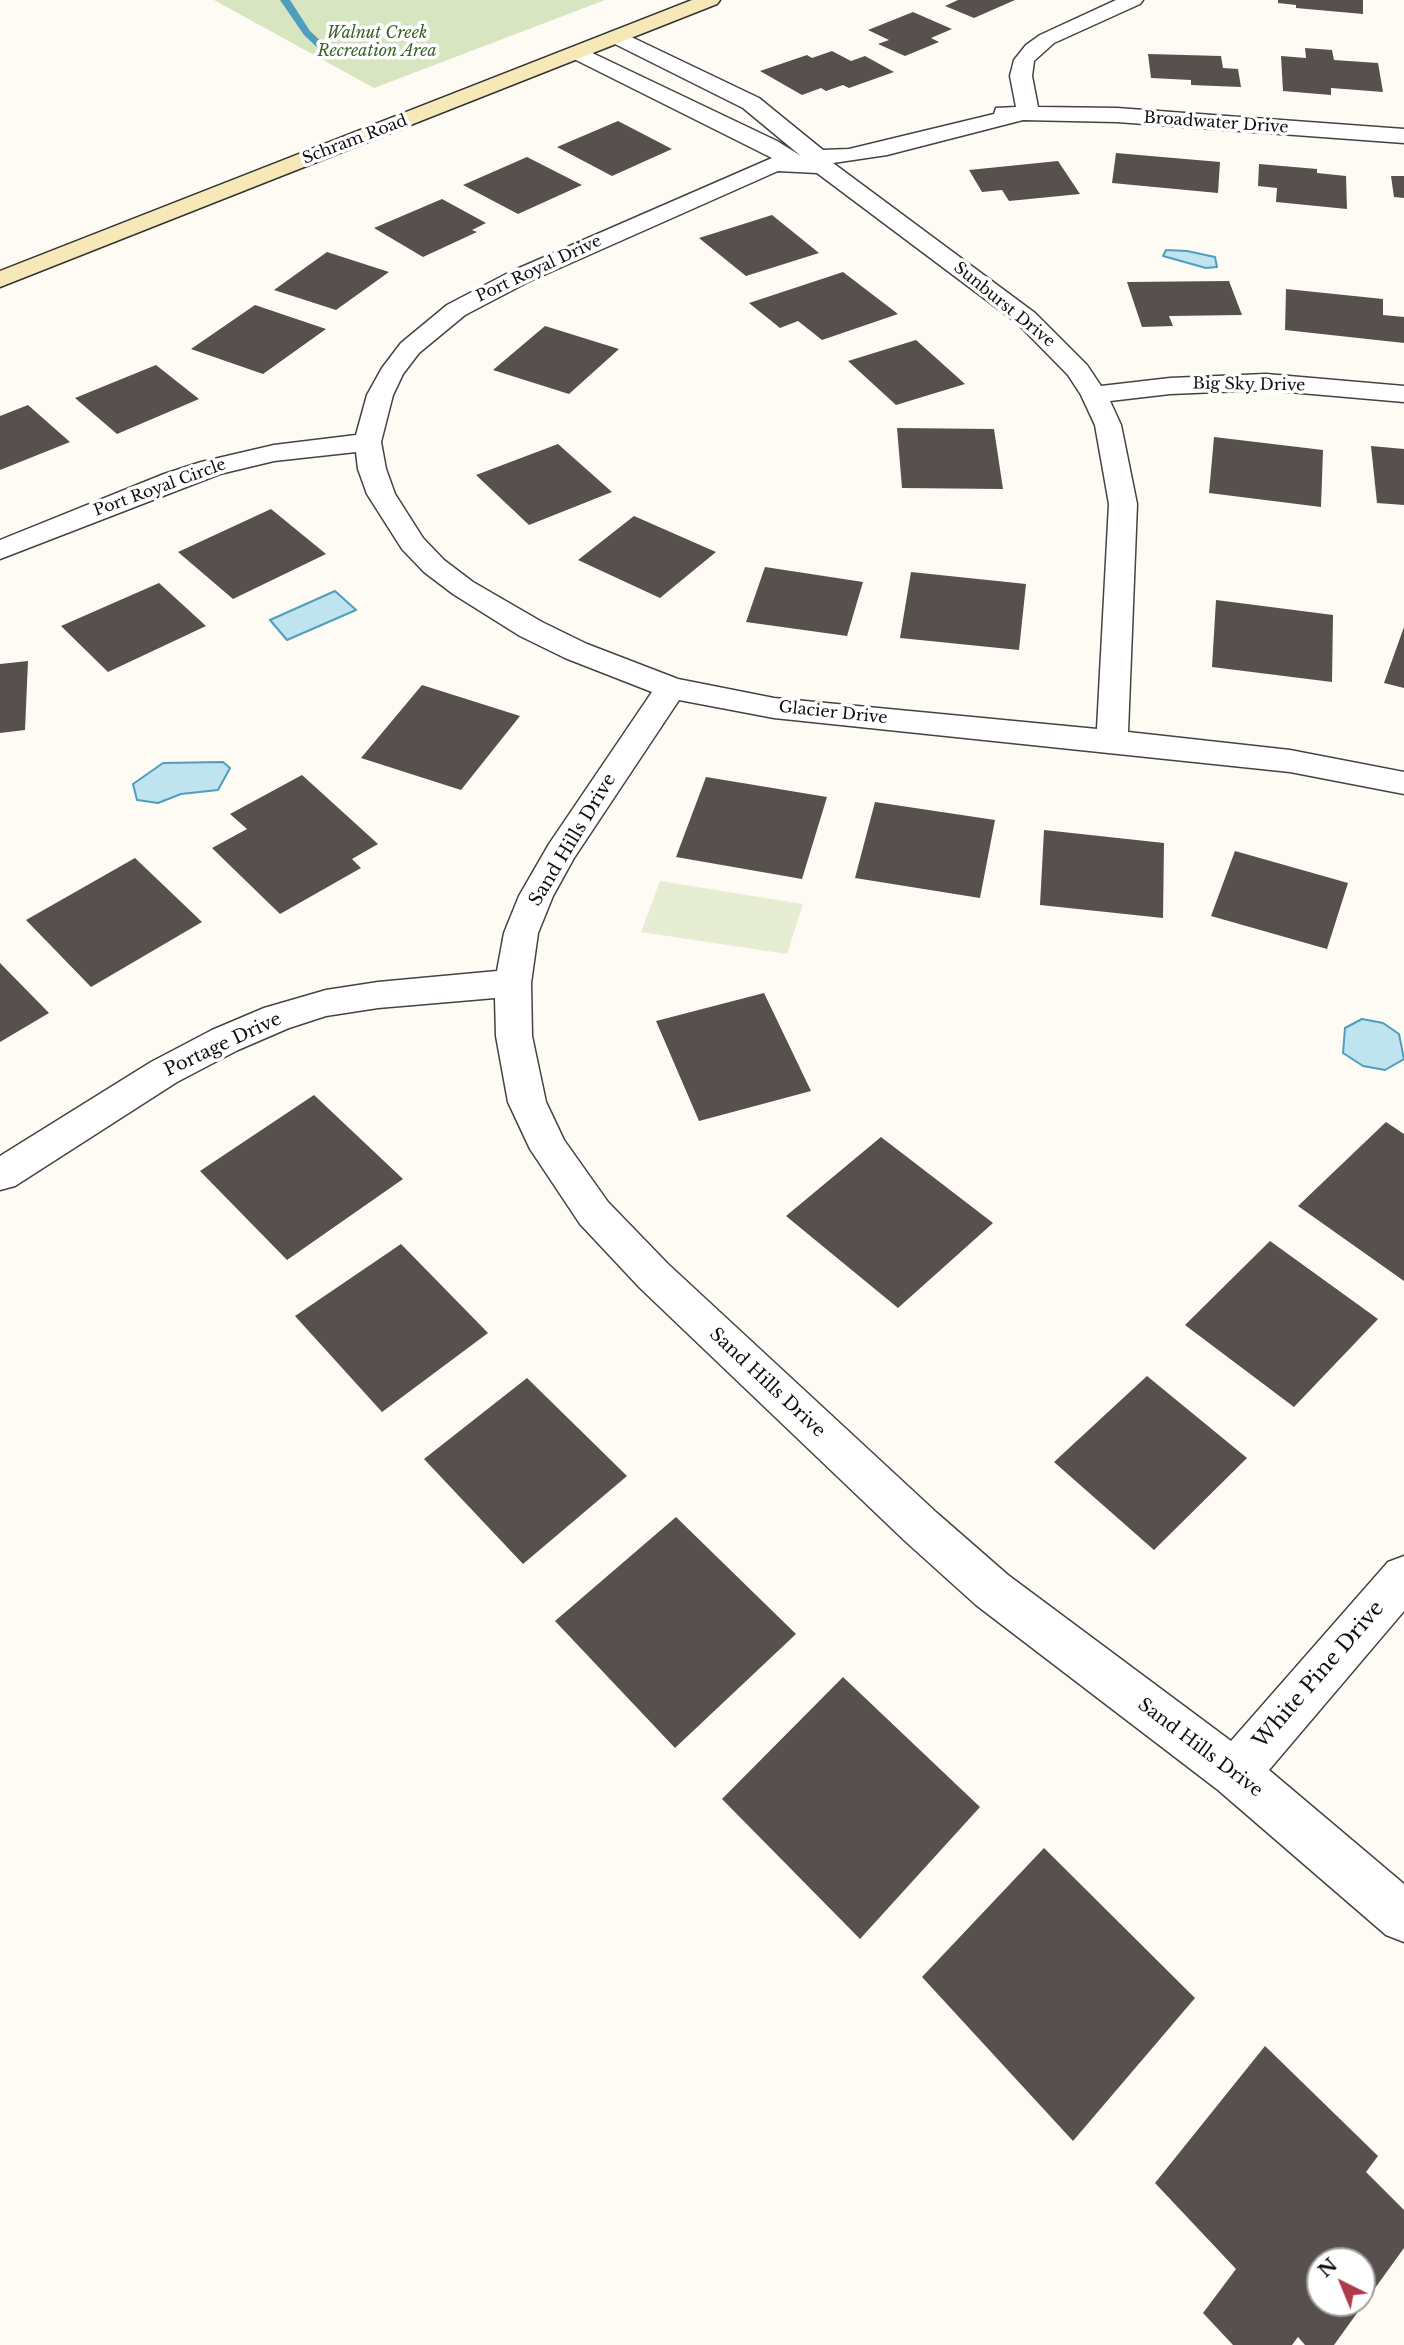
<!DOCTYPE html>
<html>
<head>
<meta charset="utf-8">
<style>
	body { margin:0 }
	#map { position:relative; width:1404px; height:2345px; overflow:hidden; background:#fefbf4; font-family:"Libre Baskerville",serif }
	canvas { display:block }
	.north { position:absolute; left:1306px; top:2247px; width:70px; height:70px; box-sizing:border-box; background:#fff; border:2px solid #9f9f9f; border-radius:50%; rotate:317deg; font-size:19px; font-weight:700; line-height:28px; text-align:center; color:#101010 }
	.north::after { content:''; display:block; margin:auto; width:24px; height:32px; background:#b0384b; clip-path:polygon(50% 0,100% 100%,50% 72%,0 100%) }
</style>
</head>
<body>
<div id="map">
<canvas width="1404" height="2345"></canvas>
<div class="north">N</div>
</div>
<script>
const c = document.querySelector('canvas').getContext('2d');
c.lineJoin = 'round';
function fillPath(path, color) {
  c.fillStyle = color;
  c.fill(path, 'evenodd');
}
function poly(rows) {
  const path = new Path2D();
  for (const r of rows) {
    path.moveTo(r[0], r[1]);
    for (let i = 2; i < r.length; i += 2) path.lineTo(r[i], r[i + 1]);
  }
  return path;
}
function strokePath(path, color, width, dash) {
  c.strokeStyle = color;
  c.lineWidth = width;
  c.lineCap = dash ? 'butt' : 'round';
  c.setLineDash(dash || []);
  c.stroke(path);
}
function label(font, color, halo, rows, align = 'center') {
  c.font = font + ' "Libre Baskerville",serif';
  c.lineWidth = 7;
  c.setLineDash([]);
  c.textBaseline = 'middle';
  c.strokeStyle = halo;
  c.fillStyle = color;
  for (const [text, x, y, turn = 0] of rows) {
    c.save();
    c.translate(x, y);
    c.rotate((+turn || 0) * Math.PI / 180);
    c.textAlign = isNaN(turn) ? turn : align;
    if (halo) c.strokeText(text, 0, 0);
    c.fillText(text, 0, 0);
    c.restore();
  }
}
fillPath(poly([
	[214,0,605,0,374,88]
]), '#d8e5c1');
fillPath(poly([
	[660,881,803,904,787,954,641,932]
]), '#e7edd2');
const water = poly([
	[1166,250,1187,251,1215,257,1217,267,1206,268,1163,256,1166,250],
	[335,591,356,610,287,640,270,620,335,591],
	[223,762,230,768,218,790,181,794,158,803,137,800,133,784,163,763,223,762],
	[1362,1019,1383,1023,1399,1034,1404,1059,1385,1070,1363,1066,1343,1053,1345,1028,1362,1019]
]);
fillPath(water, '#bfe3ef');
strokePath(water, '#4e9ebe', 2);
fillPath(poly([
	[280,0,290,0,310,31,329,49,329,53,323,53,304,35,280,0]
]), '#4e9ebe');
fillPath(poly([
	[958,0,1015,0,974,18,945,6],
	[1278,0,1363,0,1363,14,1296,8,1296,5,1278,3],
	[913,12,952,29,931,38,939,42,905,56,878,44,889,40,868,30],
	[1305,48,1332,50,1334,60,1378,63,1383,92,1331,88,1331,95,1283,91,1281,56,1306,58],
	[832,51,851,61,865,56,894,72,849,88,843,85,826,91,821,88,802,95,760,71,807,55,812,58],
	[1148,54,1221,56,1223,68,1238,69,1241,87,1191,85,1191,80,1151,78],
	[618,121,672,149,612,176,557,147],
	[1116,153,1220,162,1218,193,1112,183],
	[527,157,582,185,518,214,463,185],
	[1058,161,1080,194,1009,201,1002,190,982,192,969,170],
	[1259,164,1317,169,1317,173,1346,176,1347,209,1276,202,1277,188,1258,186],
	[1391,176,1404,176,1404,198,1394,197],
	[442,199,486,223,472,230,477,232,423,257,374,228],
	[772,215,819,253,746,276,699,238],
	[327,252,389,272,336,310,274,290],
	[843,272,898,314,822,340,798,321,780,328,749,303],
	[1229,281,1242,315,1169,316,1173,326,1142,327,1127,282],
	[1286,289,1383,299,1383,315,1404,317,1404,343,1285,330],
	[255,305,326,329,263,374,191,349],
	[545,326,619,349,569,394,493,370],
	[916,340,965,384,896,405,848,361],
	[156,365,199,399,117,434,75,398],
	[28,405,70,442,0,470,0,416],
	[897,428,994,429,1003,489,902,488],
	[1214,437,1323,450,1321,507,1209,493],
	[558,444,612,492,529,525,476,475],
	[1371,446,1404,449,1404,505,1377,503],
	[271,509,326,554,233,599,178,552],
	[634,516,716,552,660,598,578,560],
	[765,567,863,582,847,636,746,622],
	[911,572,1026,584,1019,650,900,638],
	[159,583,206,626,108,672,61,626],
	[1216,600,1333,615,1332,682,1212,667],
	[1404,627,1404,688,1384,683],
	[28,661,25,730,0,733,0,664],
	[422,685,520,716,461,790,361,758],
	[302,775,378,844,352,859,361,868,280,914,212,848,247,829,230,814],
	[706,777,827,797,802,879,676,857],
	[875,802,995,820,980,898,855,878],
	[1044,830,1164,843,1163,918,1040,905],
	[1235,851,1348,883,1327,949,1211,916],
	[135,858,202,922,91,987,26,920],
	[0,963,49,1013,0,1042],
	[764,993,811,1091,699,1121,656,1021],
	[314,1095,403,1179,287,1260,200,1171],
	[1386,1122,1404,1134,1404,1281,1298,1206],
	[881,1137,993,1223,898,1308,786,1216],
	[1270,1241,1378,1319,1294,1407,1185,1325],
	[401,1244,488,1333,382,1412,295,1316],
	[1147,1376,1247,1458,1154,1550,1054,1462],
	[527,1378,627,1476,523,1564,424,1459],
	[676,1517,796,1634,675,1748,555,1621],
	[843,1677,980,1807,860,1939,722,1799],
	[1044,1848,1195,1998,1073,2141,922,1977],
	[1265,2046,1378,2156,1366,2172,1404,2210,1404,2248,1334,2345,1305,2345,1298,2337,1292,2345,1233,2345,1203,2313,1236,2269,1155,2183],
	[1320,2261,1362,2261,1362,2303,1320,2303]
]), '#57504e');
const minor = poly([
	[1116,0,1143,0,1140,4,1054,43,1034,61,1032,76,1038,107,1117,108,1404,129,1404,143,1117,122,1023,120,887,155,833,163,1035,313,1087,365,1101,386,1170,378,1266,374,1404,386,1404,402,1266,390,1170,394,1110,401,1121,425,1137,504,1128,732,1290,750,1404,772,1404,794,1290,772,774,718,679,700,574,858,553,896,538,933,531,983,532,1036,546,1102,564,1140,608,1202,668,1264,937,1513,1008,1575,1231,1741,1388,1562,1404,1556,1404,1611,1269,1770,1404,1884,1404,1942,1386,1935,1218,1790,976,1605,905,1541,640,1288,580,1224,530,1149,508,1102,496,1036,495,998,378,1008,326,1016,289,1028,238,1050,177,1082,15,1186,0,1190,0,1156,151,1062,212,1030,264,1008,326,990,378,982,497,971,504,933,519,896,549,844,652,692,565,658,520,636,453,594,424,572,402,549,367,494,358,469,356,452,274,461,220,474,0,559,0,540,164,474,201,462,274,445,356,435,367,395,382,368,401,343,447,305,510,272,772,158,570,57,567,53,570,49,584,49,777,141,801,156,743,108,609,41,606,37,609,33,616,31,623,33,759,98,823,150,849,149,994,114,996,108,1016,107,1010,76,1014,60,1026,45,1040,35,1116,0],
	[778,171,817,173,1017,323,1068,375,1081,395,1095,425,1109,504,1097,729,774,698,678,679,587,644,542,622,473,582,444,560,423,538,395,494,386,469,381,442,393,395,403,374,419,353,465,315,528,282,778,171]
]);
const secondary = poly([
	[692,0,720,0,717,4,0,287,0,271,692,0]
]);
strokePath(minor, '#434343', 3);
strokePath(secondary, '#323232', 3);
fillPath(minor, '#fff');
fillPath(secondary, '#f6e8b7');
label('italic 16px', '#3a6127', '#fff', [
	["Walnut Creek",377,33],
	["Recreation Area",377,51]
]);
label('16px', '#101010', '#fff', [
	["Broadwater Drive",1216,123,4],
	["Schram Road",355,140,-21],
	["Port Royal Drive",539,269,-25],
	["Sunburst Drive",1004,305,39],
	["Big Sky Drive",1249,385,1],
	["Port Royal Circle",160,488,-20],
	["Glacier Drive",833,713,6]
]);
label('18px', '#101010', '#fff', [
	["Sand Hills Drive",573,840,-59],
	["Portage Drive",223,1045,-25],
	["Sand Hills Drive",767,1383,43],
	["Sand Hills Drive",1200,1748,37]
]);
label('21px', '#101010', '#fff', [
	["White Pine Drive",1319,1675,-49]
]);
</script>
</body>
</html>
